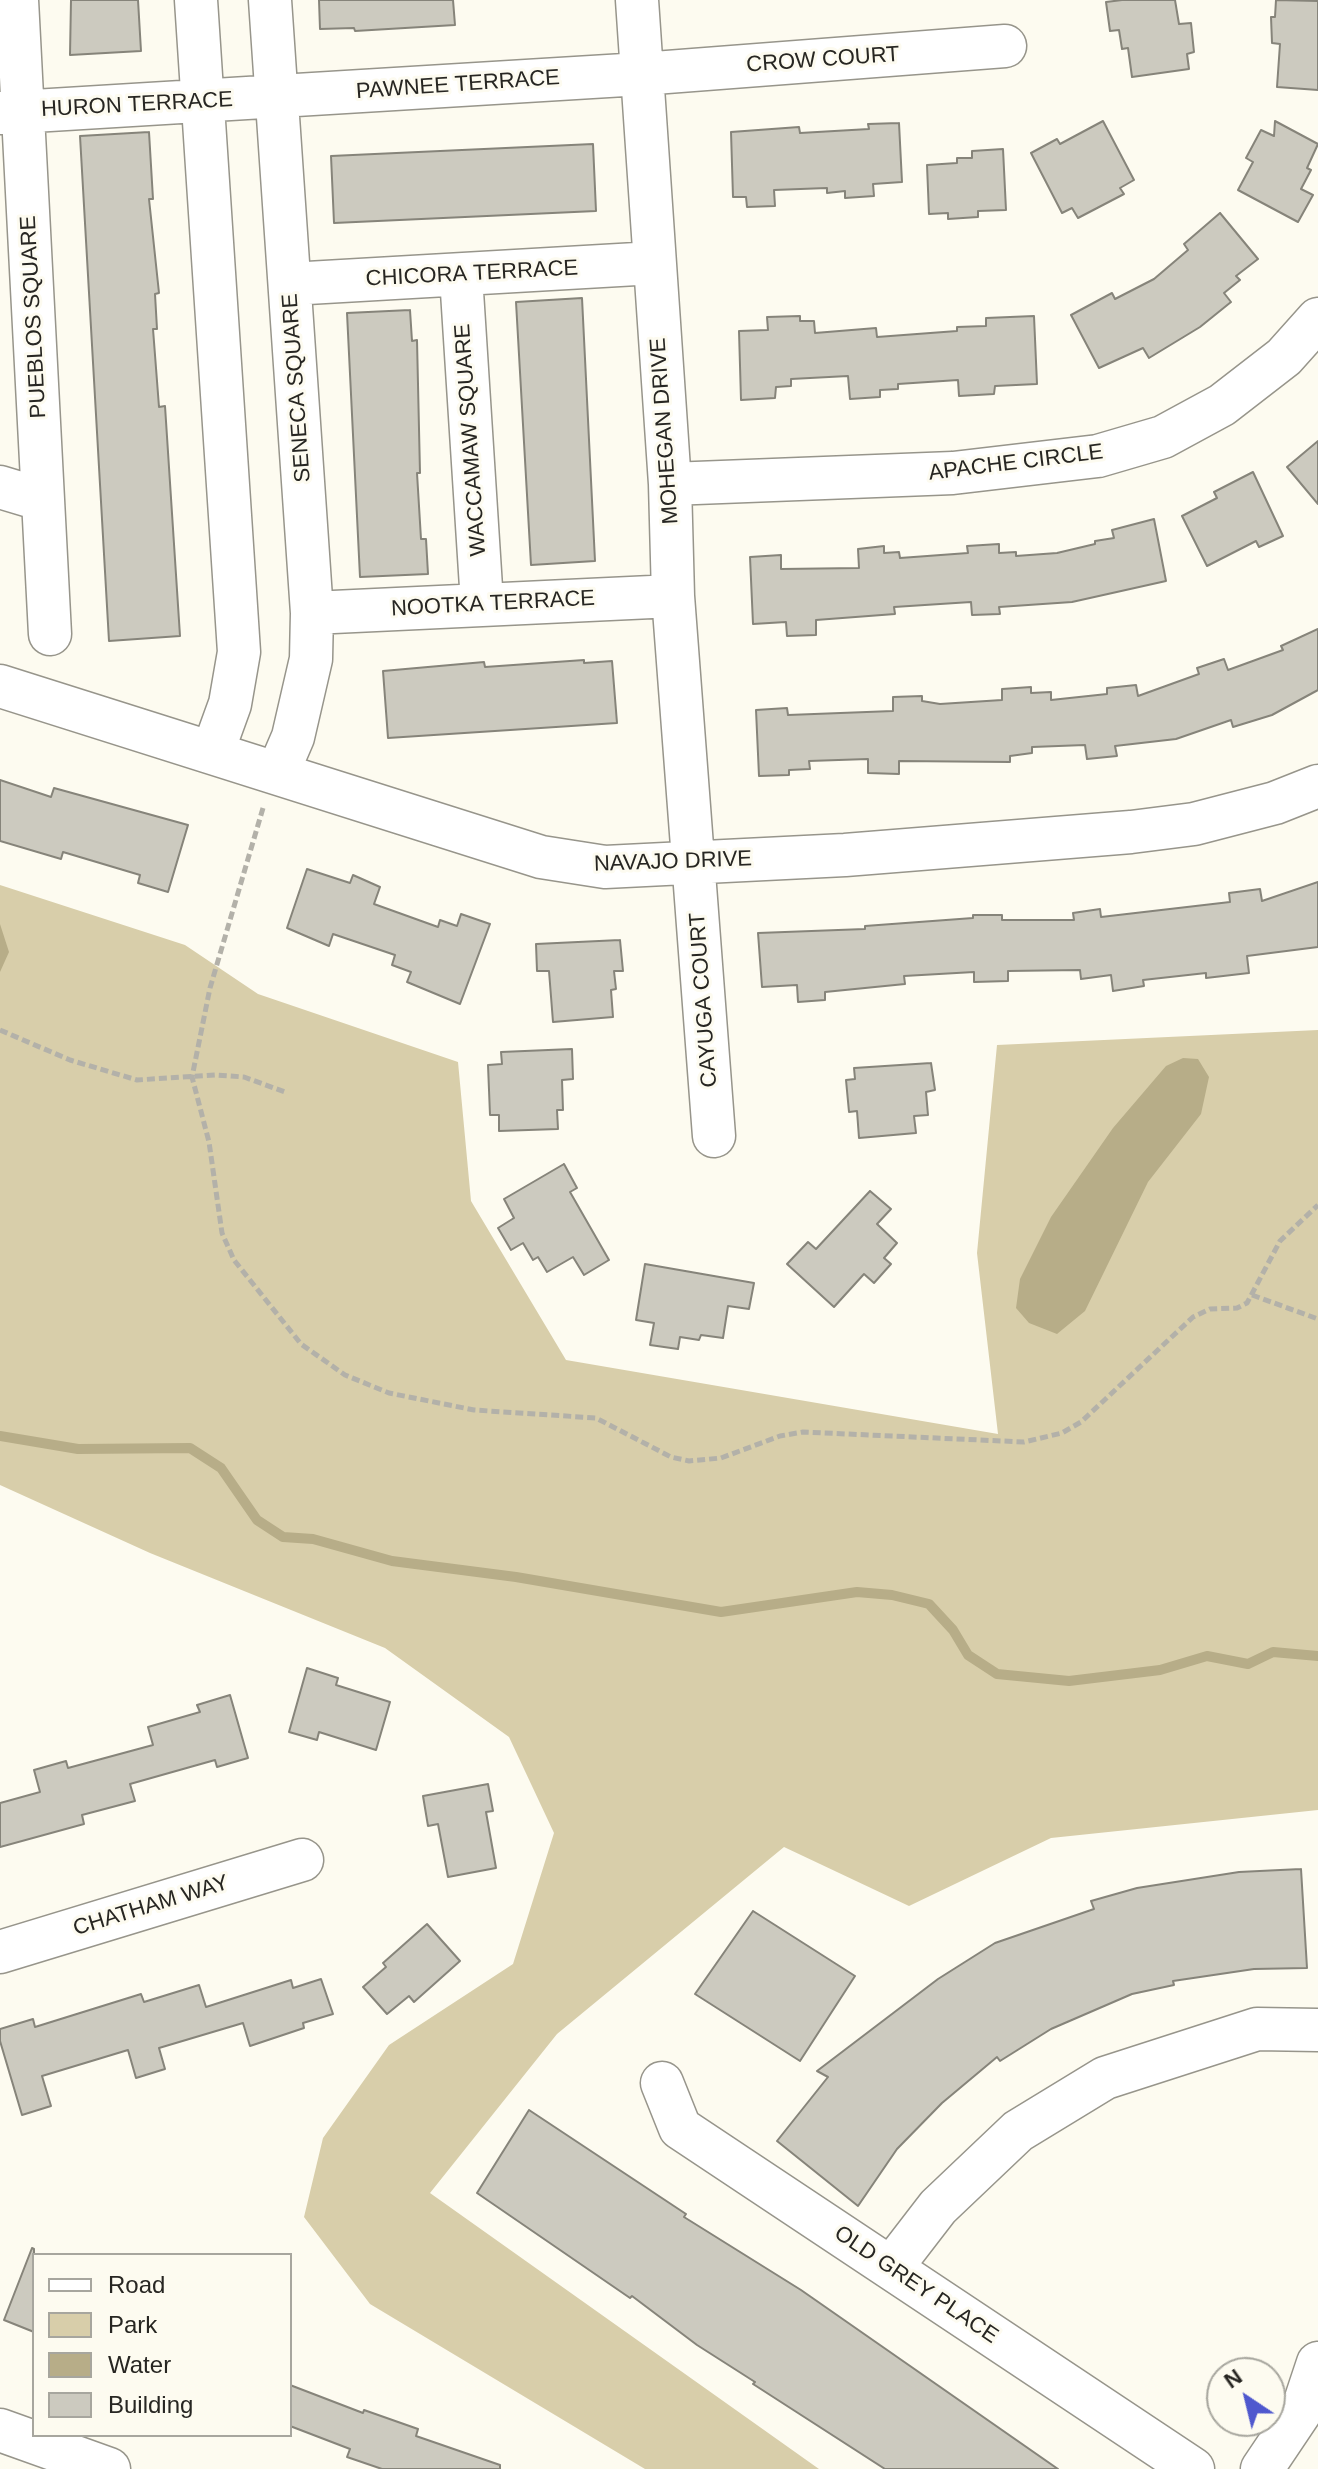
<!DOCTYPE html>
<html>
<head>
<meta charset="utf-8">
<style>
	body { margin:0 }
	#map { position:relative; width:1318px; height:2469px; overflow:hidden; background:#fdfbf0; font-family:Arial,sans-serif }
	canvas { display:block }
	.legend { position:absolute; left:32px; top:2253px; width:260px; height:184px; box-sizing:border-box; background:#fdfbf0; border:2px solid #a7a69e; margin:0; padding:10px 14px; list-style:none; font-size:24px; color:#272622 }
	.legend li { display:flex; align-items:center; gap:16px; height:40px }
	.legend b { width:40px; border:2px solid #a7a69e }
	.north { position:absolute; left:1206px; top:2357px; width:80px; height:80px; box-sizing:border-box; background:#fdfbf0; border:2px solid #a7a69e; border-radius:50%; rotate:325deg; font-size:22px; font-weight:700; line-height:32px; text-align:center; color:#272622 }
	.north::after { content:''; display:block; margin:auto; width:28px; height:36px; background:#4f58ce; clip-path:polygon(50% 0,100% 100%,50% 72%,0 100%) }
</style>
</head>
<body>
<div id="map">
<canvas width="1318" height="2469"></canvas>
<ul class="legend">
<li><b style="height:10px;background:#fff"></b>Road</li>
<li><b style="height:22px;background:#d8ceaa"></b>Park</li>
<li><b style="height:22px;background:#b7ad88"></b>Water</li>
<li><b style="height:22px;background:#cccabf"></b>Building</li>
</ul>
<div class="north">N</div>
</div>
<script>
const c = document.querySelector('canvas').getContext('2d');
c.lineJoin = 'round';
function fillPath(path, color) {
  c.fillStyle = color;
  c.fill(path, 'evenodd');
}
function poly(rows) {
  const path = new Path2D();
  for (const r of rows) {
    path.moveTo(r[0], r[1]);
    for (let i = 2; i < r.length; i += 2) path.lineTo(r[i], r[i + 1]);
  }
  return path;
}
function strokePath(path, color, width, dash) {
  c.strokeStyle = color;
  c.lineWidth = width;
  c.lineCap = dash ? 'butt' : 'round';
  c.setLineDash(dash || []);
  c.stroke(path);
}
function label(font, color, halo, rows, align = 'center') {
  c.font = font + ' Arial,sans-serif';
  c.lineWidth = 6;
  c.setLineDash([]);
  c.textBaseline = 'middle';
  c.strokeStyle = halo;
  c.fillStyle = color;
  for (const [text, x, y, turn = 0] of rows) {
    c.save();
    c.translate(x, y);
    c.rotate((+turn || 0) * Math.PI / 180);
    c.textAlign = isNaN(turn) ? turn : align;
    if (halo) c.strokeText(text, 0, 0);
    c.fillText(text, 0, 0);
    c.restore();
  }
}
fillPath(poly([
	[0,885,185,945,258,994,458,1062,471,1201,566,1360,998,1434,977,1253,997,1045,1318,1030,1318,1810,1051,1838,909,1906,784,1847,557,2034,430,2193,819,2469,645,2469,370,2304,304,2217,323,2138,389,2045,513,1964,554,1833,509,1737,385,1648,150,1553,0,1485]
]), '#d8ceaa');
fillPath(poly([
	[0,924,9,952,0,972],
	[1183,1058,1198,1059,1209,1077,1201,1114,1148,1182,1085,1311,1057,1334,1029,1323,1016,1308,1020,1279,1051,1217,1113,1128,1166,1066]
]), '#b7ad88');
strokePath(poly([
	[0,1436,78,1449,190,1448,221,1468,257,1520,283,1537,313,1539,392,1561,516,1577,721,1612,857,1592,892,1595,929,1604,953,1630,968,1655,997,1674,1069,1681,1160,1670,1207,1656,1248,1664,1273,1652,1318,1656]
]), '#b7ad88', 10);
const building = poly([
	[71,0,138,0,141,51,70,55,71,0],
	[319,0,453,0,455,25,355,31,354,28,320,29,319,0],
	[1122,0,1175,0,1179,24,1191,23,1194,52,1187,54,1189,69,1132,77,1128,48,1122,49,1119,30,1110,31,1106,2,1122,0],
	[1276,0,1318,1,1318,90,1277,87,1280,44,1272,43,1271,17,1275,17,1276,0],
	[1103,121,1134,180,1120,188,1124,194,1078,218,1072,208,1062,213,1031,153,1057,139,1060,144,1103,121],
	[1275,121,1318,144,1307,168,1311,170,1301,189,1313,195,1298,222,1238,190,1253,162,1246,158,1261,130,1274,136,1275,121],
	[899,123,902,182,873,184,874,196,845,198,845,191,827,193,827,188,774,190,775,206,747,207,746,197,733,197,731,132,799,127,800,133,869,129,868,124,899,123],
	[149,132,153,199,149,199,159,293,155,294,157,329,153,329,159,407,165,406,180,636,109,641,80,136,149,132],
	[593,144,596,211,334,223,331,156,593,144],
	[1003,149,1006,210,978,211,978,217,948,219,948,213,929,214,927,165,957,163,957,158,972,158,972,151,1003,149],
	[1220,213,1258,259,1236,276,1240,280,1224,293,1231,302,1200,327,1149,358,1143,348,1099,368,1071,315,1112,293,1115,299,1154,279,1188,250,1184,244,1220,213],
	[582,298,595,561,531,565,516,302,582,298],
	[410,310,412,341,417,340,420,473,417,473,421,539,426,539,428,574,360,577,347,313,410,310],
	[800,316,800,321,814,321,815,333,876,328,877,337,957,331,957,327,986,326,986,318,1034,316,1037,384,995,386,994,394,959,396,958,380,898,384,898,389,880,390,880,397,850,399,848,376,791,379,791,386,776,387,775,398,741,400,739,331,768,330,767,317,800,316],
	[1318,441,1318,504,1287,467,1318,441],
	[1253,472,1283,536,1259,547,1256,541,1207,566,1182,516,1217,498,1214,492,1253,472],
	[1154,519,1166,581,1072,602,999,607,1000,614,972,615,971,602,894,607,895,614,816,620,816,635,787,636,786,622,753,624,750,557,781,555,781,569,859,568,858,549,884,546,884,553,899,552,900,558,968,553,967,546,999,544,999,553,1016,552,1016,556,1057,553,1095,544,1095,541,1114,538,1112,530,1154,519],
	[1318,629,1318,690,1272,715,1233,727,1231,720,1176,739,1115,746,1117,756,1087,759,1085,745,1032,747,1032,753,1010,756,1010,762,899,761,899,774,868,773,868,759,809,761,810,769,789,770,789,775,759,776,756,710,787,708,788,715,893,711,893,697,922,696,922,701,940,704,1002,700,1002,689,1031,687,1031,693,1051,692,1051,700,1107,694,1107,688,1136,685,1138,696,1199,674,1197,668,1224,659,1228,670,1283,650,1281,646,1318,629],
	[584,660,584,663,612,661,617,723,388,738,383,671,484,662,485,667,584,660],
	[0,780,51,797,54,788,188,825,168,892,138,883,140,875,63,852,61,859,0,841,0,780],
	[307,869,350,883,353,875,380,887,374,904,438,927,440,920,457,926,461,914,490,924,460,1004,407,982,411,972,392,965,395,955,333,934,329,946,287,928,307,869],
	[1318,882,1318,947,1247,956,1249,973,1206,978,1206,973,1143,980,1144,986,1113,991,1111,975,1081,979,1080,970,1008,971,1008,981,974,982,974,972,904,976,905,984,825,992,825,1000,798,1002,797,985,762,987,758,933,865,929,865,926,973,918,973,915,1002,915,1002,920,1074,920,1073,913,1100,909,1101,917,1230,902,1229,893,1260,889,1262,901,1318,882],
	[620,940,623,971,614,971,616,989,611,990,613,1017,553,1022,549,971,537,971,536,944,620,940],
	[572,1049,573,1079,562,1080,563,1110,557,1110,558,1129,499,1131,499,1115,490,1115,488,1065,502,1064,501,1052,572,1049],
	[931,1063,935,1090,926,1092,928,1115,914,1116,916,1133,859,1138,857,1111,849,1112,846,1080,855,1079,854,1068,931,1063],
	[564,1164,577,1188,570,1192,609,1260,584,1275,573,1257,547,1272,538,1257,533,1260,523,1243,511,1250,498,1228,514,1218,504,1199,564,1164],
	[870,1191,891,1209,877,1224,897,1243,884,1258,891,1264,874,1283,864,1274,834,1307,787,1264,808,1242,816,1249,870,1191],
	[645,1264,754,1283,749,1309,728,1306,723,1338,701,1335,699,1340,680,1337,678,1349,650,1345,654,1323,636,1320,645,1264],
	[307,1668,338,1678,336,1685,390,1702,376,1750,319,1732,317,1740,289,1732,307,1668],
	[230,1695,248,1758,217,1767,215,1760,130,1784,135,1801,82,1815,84,1824,0,1847,0,1803,40,1792,34,1770,66,1761,68,1768,153,1745,148,1727,200,1712,197,1705,230,1695],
	[488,1784,493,1811,486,1812,496,1868,448,1877,438,1824,428,1826,423,1796,488,1784],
	[1301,1869,1307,1968,1254,1969,1173,1981,1174,1985,1132,1994,1051,2029,1000,2061,997,2057,942,2103,897,2149,858,2206,777,2141,828,2077,817,2071,938,1979,995,1943,1094,1909,1091,1901,1137,1888,1239,1872,1301,1869],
	[753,1911,855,1976,800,2061,695,1994,753,1911],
	[427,1924,460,1961,414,2002,409,1996,387,2014,363,1987,386,1967,383,1963,427,1924],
	[321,1979,333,2014,303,2023,304,2028,250,2046,243,2023,159,2048,165,2069,136,2078,128,2050,42,2076,51,2106,22,2115,0,2041,0,2029,33,2019,35,2027,141,1994,144,2002,199,1985,206,2007,291,1980,293,1988,321,1979],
	[529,2110,686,2214,684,2217,801,2290,1058,2469,885,2469,753,2384,755,2382,697,2345,632,2296,630,2298,477,2193,529,2110],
	[32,2248,34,2249,34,2332,4,2320,32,2248],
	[290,2385,363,2413,364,2410,418,2429,416,2436,500,2465,500,2469,382,2469,347,2457,350,2449,290,2426,290,2385]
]);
fillPath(building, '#cccabf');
strokePath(building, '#86847a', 2);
const minor = poly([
	[17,0,50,634],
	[196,0,239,652,230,704,213,751],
	[270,0,312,613,311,659,293,737,278,772],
	[637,0,670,484,673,596,714,1136],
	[0,113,641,74,1005,46],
	[461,276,482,603],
	[290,284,654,263],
	[670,484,953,473,1098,456,1163,437,1222,405,1284,357,1318,319],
	[0,487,43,500],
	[312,613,673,596],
	[0,686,541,857,605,867,845,855,1131,832,1194,824,1275,803,1318,786],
	[0,1952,302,1860],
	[662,2083,680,2128,1193,2469],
	[891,2268,938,2207,1018,2131,1105,2078,1257,2029,1318,2030],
	[0,2430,109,2469],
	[1262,2469,1303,2408,1318,2363]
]);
strokePath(minor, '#97958b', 45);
strokePath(poly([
	[263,808,210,988,192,1077,209,1142,222,1233,234,1260,301,1344,345,1375,389,1393,474,1410,596,1418,671,1457,689,1461,721,1458,780,1436,803,1432,1024,1442,1062,1433,1081,1422,1193,1317,1210,1309,1237,1308,1247,1303,1280,1241,1318,1205],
	[0,1030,70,1060,137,1080,216,1075,244,1077,285,1092],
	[1252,1295,1318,1319]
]), '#b3b1a9', 5, [8, 4]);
strokePath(minor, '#fff', 42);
label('22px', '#272622', '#fdfbf0', [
	["CROW COURT",823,60,-4],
	["PAWNEE TERRACE",458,85,-4],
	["HURON TERRACE",137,105,-3],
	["CHICORA TERRACE",472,274,-3],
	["PUEBLOS SQUARE",34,317,-93],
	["SENECA SQUARE",297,388,-94],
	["MOHEGAN DRIVE",665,431,-94],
	["WACCAMAW SQUARE",471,440,-94],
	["APACHE CIRCLE",1016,463,-7],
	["NOOTKA TERRACE",493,604,-3],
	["NAVAJO DRIVE",673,862,-2],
	["CAYUGA COURT",704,1000,-94],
	["CHATHAM WAY",151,1906,-17],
	["OLD GREY PLACE",916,2285,34]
]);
</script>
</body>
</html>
